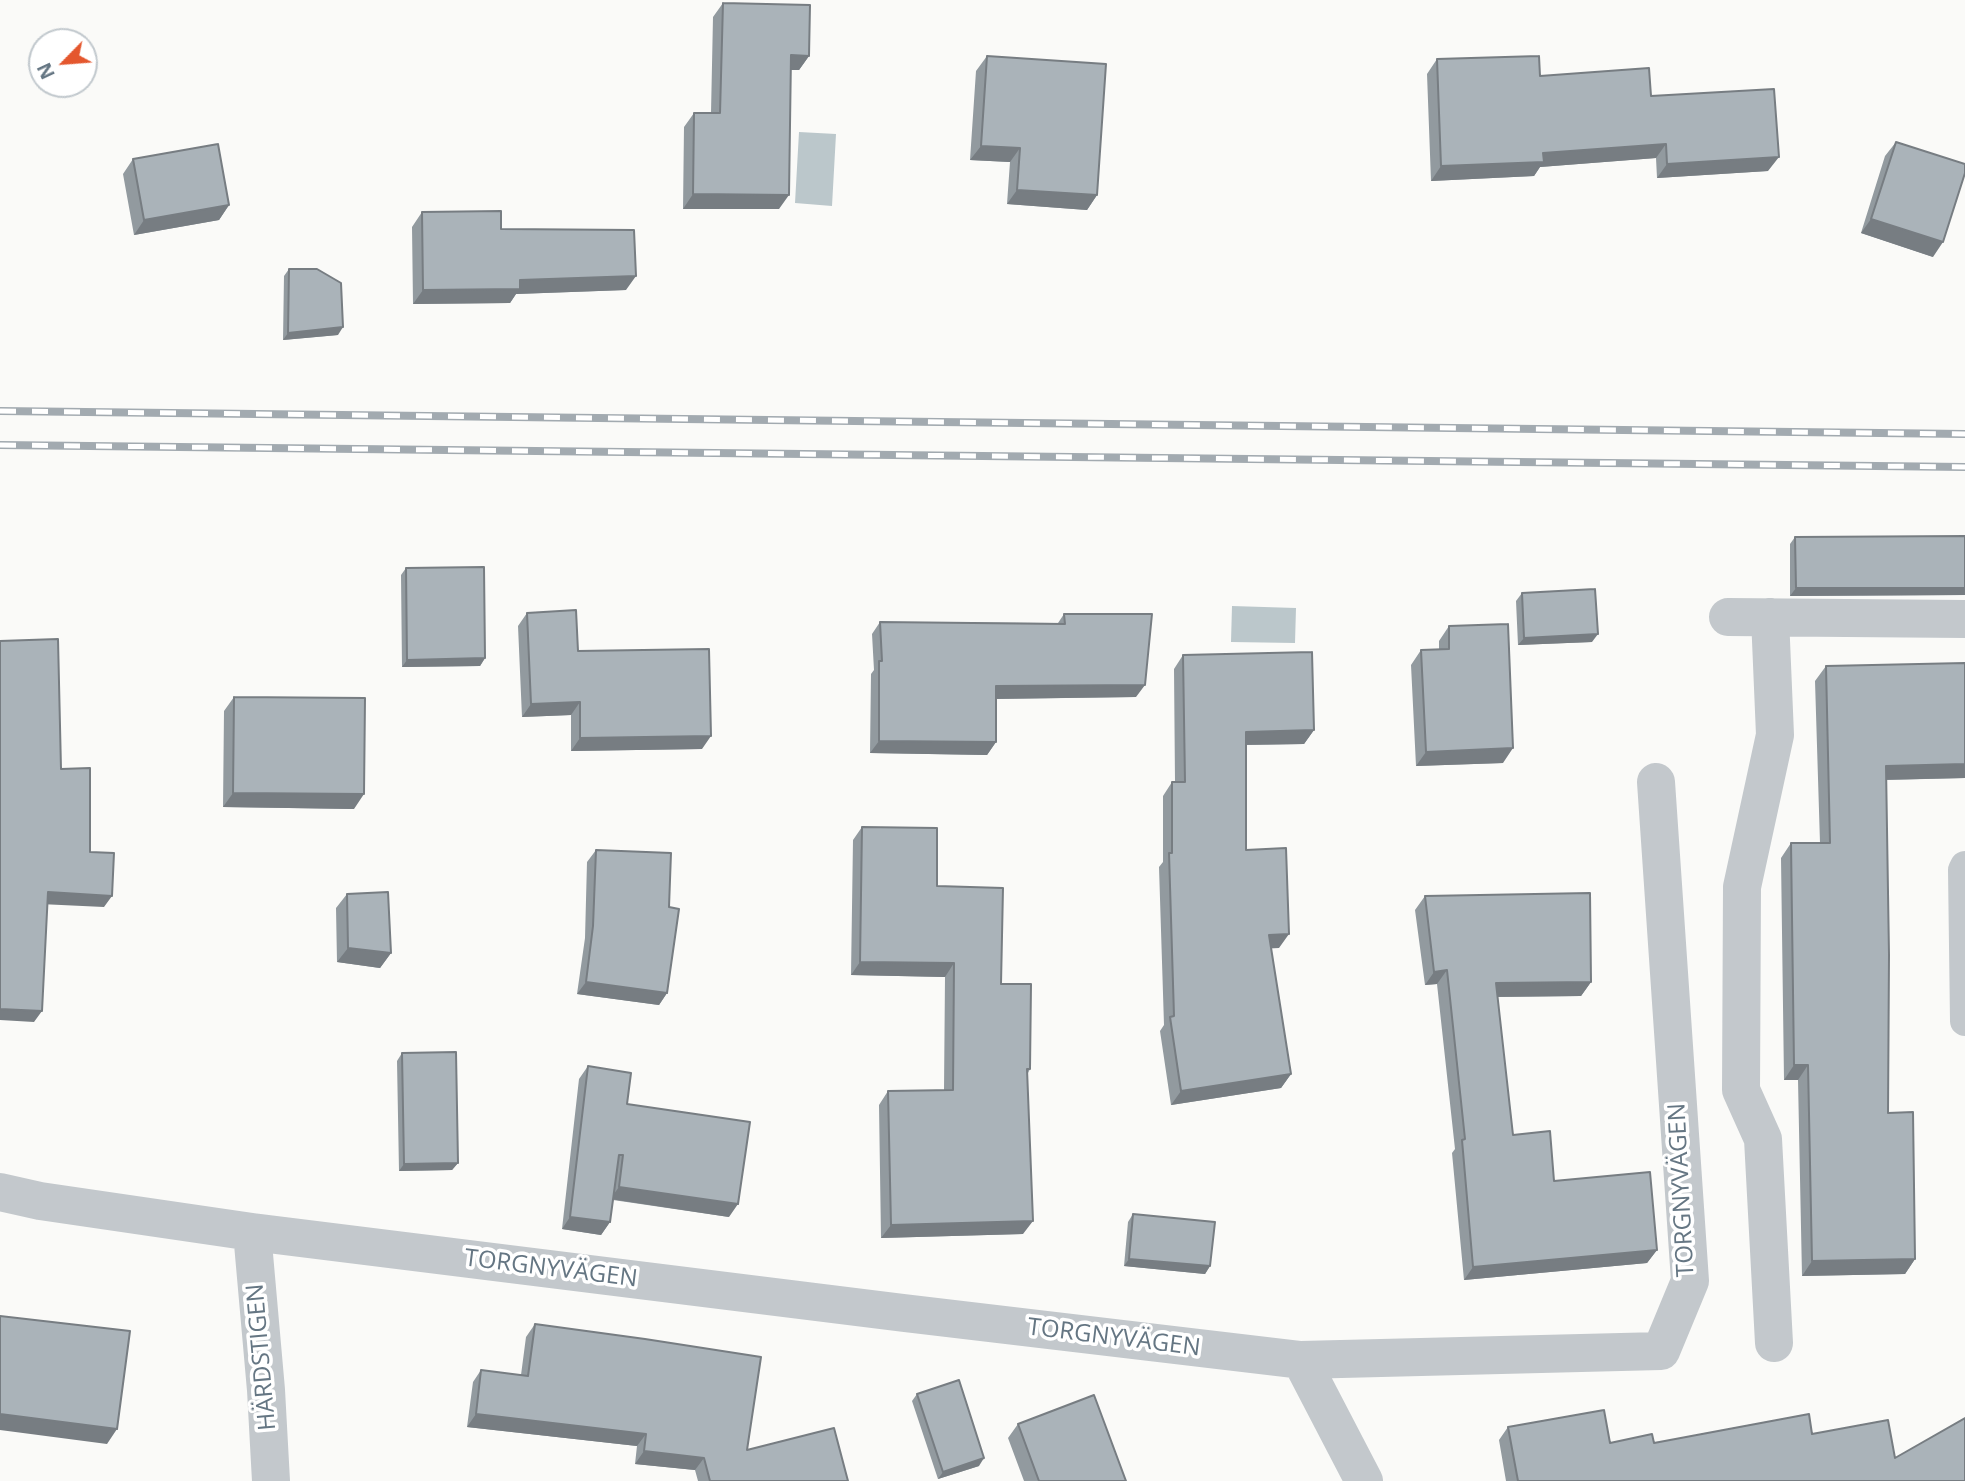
<!DOCTYPE html>
<html>
<head>
<meta charset="utf-8">
<style>
	body { margin:0 }
	#map { position:relative; width:1965px; height:1481px; overflow:hidden; background:#fafaf8; font-family:"Open Sans",sans-serif }
	canvas { display:block }
	.north { position:absolute; left:28px; top:28px; width:70px; height:70px; box-sizing:border-box; background:#fff; border:2px solid #c1c8cd; border-radius:50%; rotate:245deg; font-size:19px; font-weight:700; line-height:28px; text-align:center; color:#657683 }
	.north::after { content:''; display:block; margin:auto; width:24px; height:32px; background:#e4572e; clip-path:polygon(50% 0,100% 100%,50% 72%,0 100%) }
</style>
</head>
<body>
<div id="map">
<canvas width="1965" height="1481"></canvas>
<div class="north">N</div>
</div>
<script>
const c = document.querySelector('canvas').getContext('2d');
c.lineJoin = 'round';
function fillPath(path, color) {
  c.fillStyle = color;
  c.fill(path, 'evenodd');
}
function poly(rows) {
  const path = new Path2D();
  for (const r of rows) {
    path.moveTo(r[0], r[1]);
    for (let i = 2; i < r.length; i += 2) path.lineTo(r[i], r[i + 1]);
  }
  return path;
}
function strokePath(path, color, width, dash) {
  c.strokeStyle = color;
  c.lineWidth = width;
  c.lineCap = dash ? 'butt' : 'round';
  c.setLineDash(dash || []);
  c.stroke(path);
}
function label(font, color, halo, rows, align = 'center') {
  c.font = font + ' "Open Sans",sans-serif';
  c.lineWidth = 7;
  c.setLineDash([]);
  c.textBaseline = 'middle';
  c.strokeStyle = halo;
  c.fillStyle = color;
  for (const [text, x, y, turn = 0] of rows) {
    c.save();
    c.translate(x, y);
    c.rotate((+turn || 0) * Math.PI / 180);
    c.textAlign = isNaN(turn) ? turn : align;
    if (halo) c.strokeText(text, 0, 0);
    c.fillText(text, 0, 0);
    c.restore();
  }
}
fillPath(poly([
	[799,132,836,134,832,206,795,203],
	[1232,606,1296,608,1295,643,1231,642]
]), '#bbc7cb');
strokePath(poly([
	[1965,866,1963,870,1965,1021]
]), '#c3c8cc', 30);
strokePath(poly([
	[1728,617,1965,619],
	[1770,617,1775,735,1742,887,1741,1090,1763,1139,1774,1343],
	[0,1192,40,1201,252,1232,904,1313,1301,1360,1661,1351,1690,1281,1656,782],
	[252,1232,266,1390,271,1481],
	[1301,1360,1364,1481]
]), '#c3c8cc', 38);
const rail = poly([
	[0,411,1965,434],
	[0,445,1965,467]
]);
strokePath(rail, '#a2aab0', 8);
strokePath(rail, '#fff', 5, [16]);
fillPath(poly([
	[723,3,809,56,799,70,790,70,779,209,683,209,684,127,694,113,711,113,713,17],
	[987,56,1097,195,1087,210,1007,204,1010,162,970,160,976,71],
	[1437,59,1540,76,1651,96,1768,171,1657,178,1656,158,1540,167,1534,176,1431,181,1427,74],
	[1896,142,1933,257,1861,233,1885,156],
	[133,159,229,205,219,220,134,235,123,174],
	[422,212,501,229,626,290,516,294,510,303,413,304,412,227],
	[289,269,338,335,283,340,284,276],
	[1965,536,1965,595,1790,596,1790,544,1795,537],
	[406,568,485,658,480,666,402,667,401,575],
	[1522,593,1592,642,1518,645,1516,601],
	[527,613,578,651,702,749,571,751,571,715,522,717,518,626],
	[1064,614,1136,697,996,699,996,742,987,755,870,753,871,674,874,670,872,634,880,622,1058,623],
	[1449,626,1503,763,1416,766,1411,665,1421,650,1439,650,1439,641],
	[1183,655,1314,730,1304,744,1246,745,1246,850,1279,948,1271,948,1291,1074,1281,1088,1171,1105,1160,1031,1164,1025,1159,867,1163,862,1163,796,1172,782,1175,782,1174,669],
	[1965,663,1965,778,1886,780,1888,1113,1915,1259,1905,1274,1802,1276,1798,1080,1784,1080,1781,858,1791,843,1820,843,1815,681,1826,666],
	[234,697,354,809,223,807,224,711],
	[862,827,937,886,1001,984,1030,1069,1028,1073,1023,1234,881,1238,879,1105,888,1091,944,1090,945,977,851,975,853,840],
	[596,850,667,993,659,1005,577,994,585,938,587,862],
	[347,894,391,953,380,968,337,962,336,908],
	[1425,896,1591,982,1581,996,1497,997,1513,1135,1554,1181,1657,1250,1647,1263,1464,1280,1452,1153,1455,1149,1437,984,1425,985,1415,910],
	[402,1053,458,1163,452,1170,399,1171,397,1061],
	[588,1066,627,1104,729,1217,613,1200,610,1222,601,1235,562,1229,579,1079],
	[1133,1214,1210,1266,1205,1274,1124,1266,1128,1222],
	[535,1324,747,1450,848,1481,698,1481,695,1470,635,1464,637,1446,467,1427,473,1382,481,1370,521,1375,526,1337],
	[917,1394,979,1466,938,1479,912,1401],
	[1018,1424,1126,1481,1024,1481,1008,1438],
	[1508,1427,1610,1443,1654,1443,1812,1434,1965,1481,1506,1481,1499,1440]
]), '#929a9f');
fillPath(poly([
	[791,55,809,56,799,70,780,70],
	[1666,144,1656,158,1540,167,1534,176,1431,181,1441,166,1543,153],
	[981,146,1020,148,1010,162,970,160],
	[1779,157,1768,171,1657,178,1667,164],
	[1017,190,1097,195,1087,210,1007,204],
	[693,194,789,195,779,209,683,209],
	[229,205,219,220,134,235,144,220],
	[1871,219,1943,242,1933,257,1861,233],
	[636,276,626,290,516,294,510,303,413,304,423,290,520,280],
	[343,327,338,335,283,340,288,333],
	[1796,588,1965,588,1965,595,1790,596],
	[1598,634,1592,642,1518,645,1524,638],
	[485,658,480,666,402,667,407,660],
	[1145,685,1136,697,988,699,996,686],
	[580,702,571,715,522,717,531,704],
	[1314,730,1304,744,1236,745,1246,732],
	[711,736,702,749,571,751,580,738],
	[879,741,996,742,987,755,870,753],
	[1513,748,1503,763,1416,766,1426,752],
	[1965,764,1965,778,1876,780,1886,766],
	[233,793,364,794,354,809,223,807],
	[48,892,112,896,104,907,40,904],
	[1289,934,1279,948,1259,949,1269,935],
	[348,948,391,953,380,968,337,962],
	[860,962,954,963,945,977,851,975],
	[1447,970,1437,984,1425,985,1434,972],
	[586,982,667,993,659,1005,577,994],
	[1591,982,1581,996,1486,997,1496,983],
	[0,1009,42,1011,34,1022,0,1020],
	[1794,1065,1808,1065,1798,1080,1784,1080],
	[1291,1074,1281,1088,1171,1105,1181,1091],
	[458,1163,452,1170,399,1171,404,1164],
	[619,1187,738,1204,729,1217,610,1199],
	[570,1217,610,1222,601,1235,562,1229],
	[1033,1221,1023,1234,881,1238,891,1225],
	[1657,1250,1647,1263,1464,1280,1473,1267],
	[1129,1259,1210,1266,1205,1274,1124,1266],
	[1915,1259,1905,1274,1802,1276,1812,1261],
	[0,1414,117,1429,107,1444,0,1430],
	[476,1414,646,1434,637,1446,467,1427],
	[644,1451,704,1458,695,1470,635,1464],
	[984,1458,979,1466,938,1479,943,1472]
]), '#777d82');
const building = poly([
	[723,3,810,5,809,56,791,55,789,195,693,194,694,113,720,113,723,3],
	[987,56,1106,64,1097,195,1017,190,1020,148,981,146,987,56],
	[1539,56,1540,76,1649,68,1651,96,1774,89,1779,157,1667,164,1666,144,1543,153,1544,162,1441,166,1437,59,1539,56],
	[1896,142,1965,164,1965,173,1943,242,1871,219,1896,142],
	[218,144,229,205,144,220,133,159,218,144],
	[501,211,501,229,634,230,636,276,520,280,520,289,423,290,422,212,501,211],
	[289,269,317,269,341,283,343,327,288,333,289,269],
	[1965,536,1965,588,1796,588,1795,537,1965,536],
	[484,567,485,658,407,660,406,568,484,567],
	[1595,589,1598,634,1524,638,1522,593,1595,589],
	[576,610,578,651,709,649,711,736,580,738,580,702,531,704,527,613,576,610],
	[1064,614,1152,614,1145,685,996,686,996,742,879,741,879,661,882,661,880,622,1065,624,1064,614],
	[1508,624,1513,748,1426,752,1421,650,1449,649,1449,626,1508,624],
	[58,639,61,769,90,768,90,852,114,853,112,896,48,892,42,1011,0,1009,0,641,58,639],
	[1312,652,1314,730,1246,732,1246,850,1286,848,1289,934,1269,935,1291,1074,1181,1091,1170,1017,1174,1016,1169,853,1172,853,1172,782,1185,782,1183,655,1312,652],
	[1965,663,1965,764,1886,766,1889,955,1888,1113,1913,1112,1915,1259,1812,1261,1808,1065,1794,1065,1791,843,1830,843,1826,666,1965,663],
	[234,697,365,698,364,794,233,793,234,697],
	[862,827,937,828,937,886,1003,888,1001,984,1031,984,1030,1069,1027,1069,1033,1221,891,1225,888,1091,953,1090,954,963,860,962,862,827],
	[596,850,671,853,669,907,679,909,667,993,586,982,593,926,596,850],
	[388,892,391,953,348,948,347,894,388,892],
	[1590,893,1591,982,1496,983,1513,1135,1550,1131,1554,1181,1650,1172,1657,1250,1473,1267,1462,1140,1465,1139,1447,970,1434,972,1425,896,1590,893],
	[456,1052,458,1163,404,1164,402,1053,456,1052],
	[588,1066,631,1073,627,1104,750,1122,738,1204,619,1187,623,1155,619,1155,610,1222,570,1217,588,1066],
	[1133,1214,1215,1222,1210,1266,1129,1259,1133,1214],
	[0,1316,130,1331,117,1429,0,1414,0,1316],
	[535,1324,645,1339,761,1357,747,1450,834,1428,848,1481,710,1481,704,1458,644,1451,646,1434,476,1414,481,1370,528,1376,535,1324],
	[959,1380,984,1458,943,1472,917,1394,959,1380],
	[1094,1395,1126,1481,1039,1481,1018,1424,1094,1395],
	[1604,1410,1610,1443,1652,1434,1654,1443,1809,1414,1812,1434,1888,1420,1895,1458,1965,1418,1965,1481,1518,1481,1508,1427,1604,1410]
]);
fillPath(building, '#aab3b9');
strokePath(building, '#777d82', 2);
label('24px', '#657683', '#fff', [
	["TORGNYVÄGEN",1682,1190,-93],
	["TORGNYVÄGEN",551,1269,7],
	["TORGNYVÄGEN",1114,1338,7],
	["HÄRDSTIGEN",262,1357,-95]
]);
</script>
</body>
</html>
